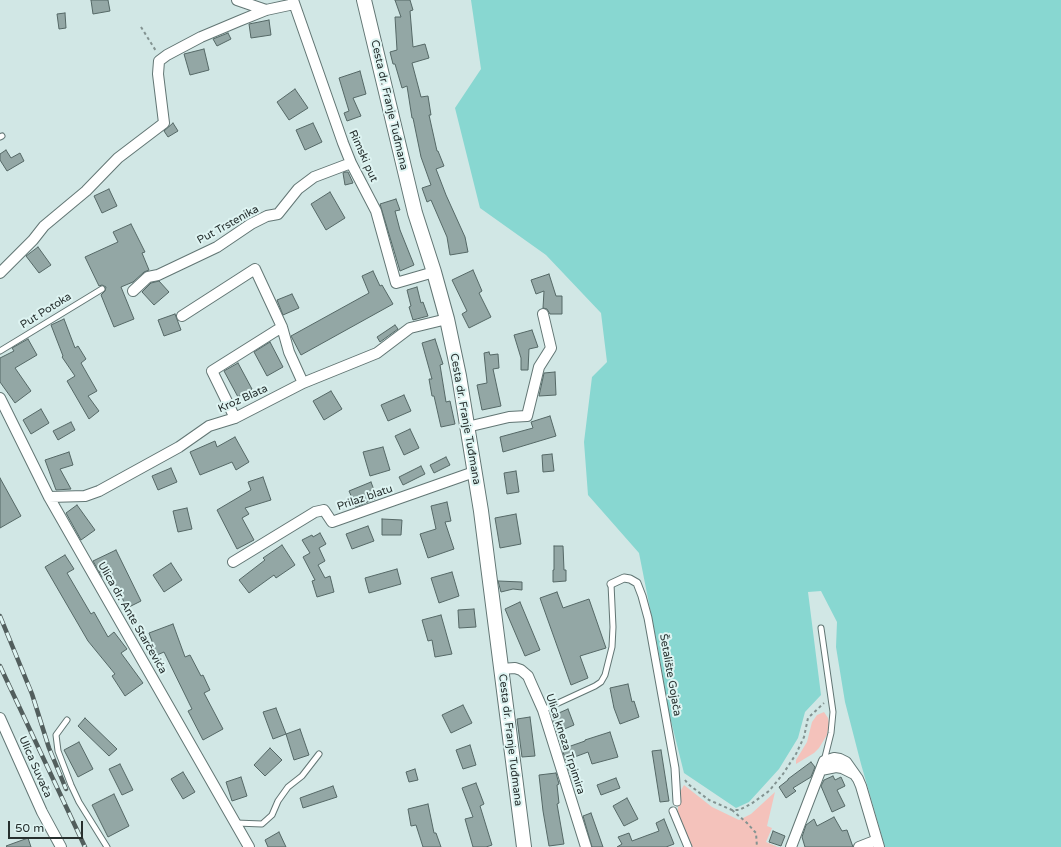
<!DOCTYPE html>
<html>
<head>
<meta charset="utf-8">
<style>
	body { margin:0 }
	#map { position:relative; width:1061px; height:847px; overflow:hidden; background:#d1e7e5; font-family:"Varela Round",sans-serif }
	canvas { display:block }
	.scale { position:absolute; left:8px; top:821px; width:75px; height:18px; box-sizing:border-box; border:2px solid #262f2e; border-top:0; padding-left:5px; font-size:12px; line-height:14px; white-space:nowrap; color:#262f2e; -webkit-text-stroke:3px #def4f2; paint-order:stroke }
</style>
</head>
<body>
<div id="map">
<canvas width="1061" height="847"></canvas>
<div class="scale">50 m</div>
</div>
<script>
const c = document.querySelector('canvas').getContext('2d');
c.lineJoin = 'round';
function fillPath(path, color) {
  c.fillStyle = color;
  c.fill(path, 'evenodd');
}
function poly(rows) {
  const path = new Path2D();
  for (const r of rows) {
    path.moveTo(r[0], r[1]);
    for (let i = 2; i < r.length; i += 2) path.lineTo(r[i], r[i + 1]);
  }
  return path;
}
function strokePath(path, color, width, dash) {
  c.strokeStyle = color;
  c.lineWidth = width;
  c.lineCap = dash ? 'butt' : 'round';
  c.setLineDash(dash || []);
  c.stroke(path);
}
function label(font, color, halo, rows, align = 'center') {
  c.font = font + ' "Varela Round",sans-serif';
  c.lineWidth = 4;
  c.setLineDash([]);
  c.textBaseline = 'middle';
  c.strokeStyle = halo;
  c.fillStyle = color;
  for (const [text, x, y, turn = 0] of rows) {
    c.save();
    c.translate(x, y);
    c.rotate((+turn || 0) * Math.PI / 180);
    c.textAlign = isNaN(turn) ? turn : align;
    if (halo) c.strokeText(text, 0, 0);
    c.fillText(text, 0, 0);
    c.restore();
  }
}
fillPath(poly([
	[824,712,828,718,829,724,827,735,819,748,814,753,796,764,796,760,807,742,812,722,817,715],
	[684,785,712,807,739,820,751,814,775,792,767,826,772,828,766,842,778,847,692,847,677,815,680,792]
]), '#f4c2bb');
fillPath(poly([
	[471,0,1061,0,1061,847,885,847,861,764,845,702,836,647,837,622,821,591,808,592,821,695,805,712,798,738,779,769,749,802,736,808,684,773,669,713,659,654,639,553,588,495,584,442,592,377,607,362,601,313,546,255,480,208,455,108,481,69]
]), '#88d7d1');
const building = poly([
	[91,0,108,0,110,11,93,14,91,0],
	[395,0,410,0,413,10,410,11,413,47,425,44,429,58,412,63,421,97,428,96,431,115,429,115,437,151,438,151,444,166,436,169,446,195,465,237,468,252,450,255,447,237,431,200,427,202,422,188,431,185,421,157,413,118,412,118,407,86,402,88,395,64,393,64,390,52,397,50,395,17,401,17,395,0],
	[65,13,66,28,59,29,57,14,65,13],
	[269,20,271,35,251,38,249,24,269,20],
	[228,33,231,39,217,46,213,39,228,33],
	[204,49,209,70,190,75,184,54,204,49],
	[360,71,366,94,353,98,361,116,347,121,344,113,349,111,339,78,360,71],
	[295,89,308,108,289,120,277,102,295,89],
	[173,123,178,131,168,137,164,131,173,123],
	[313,123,322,142,305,150,296,130,313,123],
	[6,150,11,158,20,153,24,161,7,171,0,160,0,154,6,150],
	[345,172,348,172,353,183,345,185,343,173,345,172],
	[109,189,117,206,102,213,94,196,109,189],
	[330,192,345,218,326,230,311,204,330,192],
	[396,199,400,210,395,211,400,230,414,265,400,271,380,204,396,199],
	[131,224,145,252,142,253,149,270,144,272,133,282,121,287,134,319,114,327,101,295,105,291,106,287,102,285,99,286,85,257,118,242,113,232,131,224],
	[38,247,51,265,39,273,26,256,38,247],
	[473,270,482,291,479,293,491,317,469,328,462,314,467,311,452,280,473,270],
	[373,271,380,286,382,285,393,304,301,355,291,336,369,293,362,276,373,271],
	[549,274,556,296,562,296,562,314,550,314,547,309,543,308,544,291,536,294,531,280,549,274],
	[159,281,169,292,154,305,142,292,151,283,159,281],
	[417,287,421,303,423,302,428,316,413,320,409,307,411,306,407,290,417,287],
	[292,294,299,308,283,315,277,300,292,294],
	[175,314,181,330,164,336,158,320,175,314],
	[64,319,75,348,78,346,86,359,81,363,97,391,88,396,99,411,89,419,67,381,75,376,62,357,63,356,51,325,64,319],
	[395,325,398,329,380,342,377,337,395,325],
	[532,330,538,347,529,349,528,370,521,370,521,358,514,335,532,330],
	[28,339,37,355,15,368,31,391,15,403,0,382,0,358,14,351,12,348,28,339],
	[435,339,443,364,440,365,446,402,450,401,455,424,441,427,434,396,432,396,429,379,432,379,422,343,435,339],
	[270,342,283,367,267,376,254,352,270,342],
	[489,352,490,355,498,354,499,368,493,369,501,406,482,410,477,385,487,383,484,353,489,352],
	[238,363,252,389,238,397,224,371,238,363],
	[555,372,556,395,539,396,544,373,555,372],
	[331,391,342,409,324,420,313,401,331,391],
	[404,395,411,411,388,421,381,405,404,395],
	[41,409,49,423,31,434,23,420,41,409],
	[550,416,556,436,503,452,500,437,533,428,531,422,550,416],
	[71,422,75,430,58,440,53,431,71,422],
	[410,429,419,448,404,455,395,436,410,429],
	[235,437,249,462,236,470,232,462,200,475,190,452,215,441,217,447,235,437],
	[383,447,390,470,370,476,363,452,383,447],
	[69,452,73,465,60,469,71,489,56,490,45,460,69,452],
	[552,454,554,471,543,472,542,455,552,454],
	[446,457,450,465,434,473,430,465,446,457],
	[421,466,425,474,403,485,399,477,421,466],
	[171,468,177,482,158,490,152,476,171,468],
	[516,471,519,492,507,494,504,473,516,471],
	[263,477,271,500,245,508,249,514,242,518,254,540,237,549,217,510,251,490,248,482,263,477],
	[0,478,21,516,0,528,0,478],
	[371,482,377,498,356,507,349,491,371,482],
	[447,502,451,521,445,522,454,549,428,558,420,534,436,529,431,506,447,502],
	[77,505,95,530,81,540,66,513,77,505],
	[187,508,192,529,178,532,173,511,187,508],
	[516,514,521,544,500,548,495,518,516,514],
	[382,519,402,520,401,535,382,535,382,519],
	[368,526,374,541,352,549,346,534,368,526],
	[320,533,326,544,319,548,325,561,318,565,325,578,330,576,334,592,317,597,312,581,315,580,303,557,310,553,302,540,312,535,313,537,320,533],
	[282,545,295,565,276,578,274,575,249,593,239,580,265,560,263,558,282,545],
	[554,546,563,546,564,570,566,570,566,581,553,582,553,570,554,570,554,546],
	[116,550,141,601,127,608,110,573,102,577,93,561,116,550],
	[65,555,74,569,67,573,91,614,94,612,108,637,114,632,127,649,121,653,143,683,125,696,112,676,115,674,88,641,45,567,65,555],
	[171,563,182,580,164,592,153,575,171,563],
	[397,569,401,584,369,593,365,578,397,569],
	[452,572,459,596,439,603,431,578,452,572],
	[498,581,522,582,522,590,513,589,501,592,498,581],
	[557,592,563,608,589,599,606,648,580,656,588,678,571,685,540,598,557,592],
	[520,602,540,650,525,656,505,609,520,602],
	[474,609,476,627,459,628,458,610,474,609],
	[441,615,452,654,435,657,432,640,428,641,422,620,441,615],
	[173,624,185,657,190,655,201,676,203,675,210,690,204,693,223,729,203,740,188,711,192,709,164,652,157,655,149,633,173,624],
	[628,684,632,702,634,701,639,717,620,724,614,708,610,688,628,684],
	[463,705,472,723,451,733,442,715,463,705],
	[276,708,286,734,273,739,263,712,276,708],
	[568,709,574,725,557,732,552,716,568,709],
	[530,717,535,756,522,757,517,719,530,717],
	[85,718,117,749,109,756,78,726,85,718],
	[300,729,309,755,294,760,286,734,300,729],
	[610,732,618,757,592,764,588,752,572,758,579,776,572,779,562,749,585,741,585,740,610,732],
	[79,742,93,769,78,777,64,750,79,742],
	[470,745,476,765,463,769,456,750,470,745],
	[270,748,282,760,265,776,254,765,270,748],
	[661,750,669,801,660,802,652,751,661,750],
	[811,762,815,767,811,777,793,788,796,791,786,798,779,787,788,780,788,779,811,762],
	[120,764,133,790,122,795,109,769,120,764],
	[415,769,418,780,409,782,406,772,415,769],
	[183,772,195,792,183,799,171,779,183,772],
	[556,773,559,784,557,785,559,803,557,804,564,844,549,846,543,811,539,775,556,773],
	[833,776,835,780,841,777,845,786,837,790,845,806,832,812,821,786,824,780,833,776],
	[241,777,247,796,232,801,226,782,241,777],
	[616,778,620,788,601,795,597,785,616,778],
	[476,783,484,804,480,806,492,845,486,847,473,847,465,819,473,817,462,788,476,783],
	[333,786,337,797,303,808,300,798,333,786],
	[114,794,129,826,108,837,92,805,114,794],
	[627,798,638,819,624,826,613,806,627,798],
	[428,804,434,833,436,833,441,847,423,847,416,825,411,826,408,809,428,804],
	[591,813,603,847,592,847,583,816,591,813],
	[834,817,842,831,847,830,853,847,805,847,802,837,806,825,814,819,817,826,834,817],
	[664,819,674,844,666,847,617,847,622,844,618,837,629,833,632,841,659,831,656,823,664,819],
	[773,831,785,836,781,846,769,842,773,831],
	[279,832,286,847,268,847,265,840,279,832],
	[28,838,31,847,7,847,6,846,28,838]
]);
fillPath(building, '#93a7a5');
strokePath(building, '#556866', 1);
const service = poly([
	[0,137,2,136],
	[0,351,102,289],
	[821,628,833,712,831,733,824,761],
	[543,710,595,686,601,682,605,675,612,647,613,627,611,584],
	[67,720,56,735,58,751,71,785,79,802,107,847],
	[236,823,262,824,272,815,278,801,288,787,302,776,319,754]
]);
const pedestrian = poly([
	[611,584,624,578,630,579,637,583,642,596,648,618,675,768,677,802],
	[673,811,688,847]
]);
const minor = poly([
	[237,0,266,10],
	[293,0,343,143,351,163,376,211,396,283,434,272],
	[0,273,33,240,44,226,86,191,118,158,164,123,158,74,159,61,167,55,201,37,239,21,266,10,294,4],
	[133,291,148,277,158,275,217,247,251,224,267,216,278,214,298,189,314,177,351,163],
	[182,316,255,269,282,327],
	[0,398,49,497,249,847],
	[235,418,212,371,282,327,289,352,303,383],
	[467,427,509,417,527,416,539,367,551,348,543,314],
	[49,497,85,496,99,491,179,447,209,426,235,418,303,383,377,353,410,328,447,319],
	[233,562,315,512,324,510,332,522,474,472],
	[501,669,515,668,521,670,528,676,531,683,543,710,586,847],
	[0,718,42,812,61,847],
	[821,770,836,767,842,768,854,774],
	[791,847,824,761,834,758,840,759,846,762,858,779,861,786,879,847],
	[859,847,877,840]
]);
const secondary = poly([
	[364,0,415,213,434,272,447,319,459,376,481,511,524,847]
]);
strokePath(service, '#627674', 7);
strokePath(pedestrian, '#627674', 9);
strokePath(minor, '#627674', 12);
strokePath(secondary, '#627674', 16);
strokePath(poly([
	[141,27,156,51],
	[685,780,688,784,709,800,732,810,739,810,751,804,769,791,783,774,796,754,804,737,808,718,824,703],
	[732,810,747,823,756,833,757,847]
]), '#839391', 2, [3, 3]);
strokePath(service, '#fff', 5);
strokePath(pedestrian, '#fff', 7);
strokePath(minor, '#fff', 10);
strokePath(secondary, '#fff', 14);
const rail = poly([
	[0,616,32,694,49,748,66,789],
	[0,666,85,847]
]);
strokePath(rail, '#525e5d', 4.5);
strokePath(rail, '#def4f2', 3, [9]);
label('11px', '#262f2e', '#def4f2', [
	["Cesta dr. Franje Tuđmana",389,105,77],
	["Rimski put",363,156,66],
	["Put Trstenika",228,225,-29],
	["Put Potoka",46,311,-32],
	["Kroz Blata",243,399,-24],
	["Cesta dr. Franje Tuđmana",465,419,80],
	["Prilaz blatu",365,498,-19],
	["Ulica dr. Ante Starčevića",132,618,60],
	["Šetalište Gojača",670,675,80],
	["Cesta dr. Franje Tuđmana",510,740,83],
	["Ulica kneza Trpimira",565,744,72],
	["Ulica Suvača",35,767,66]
]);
</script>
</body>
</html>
